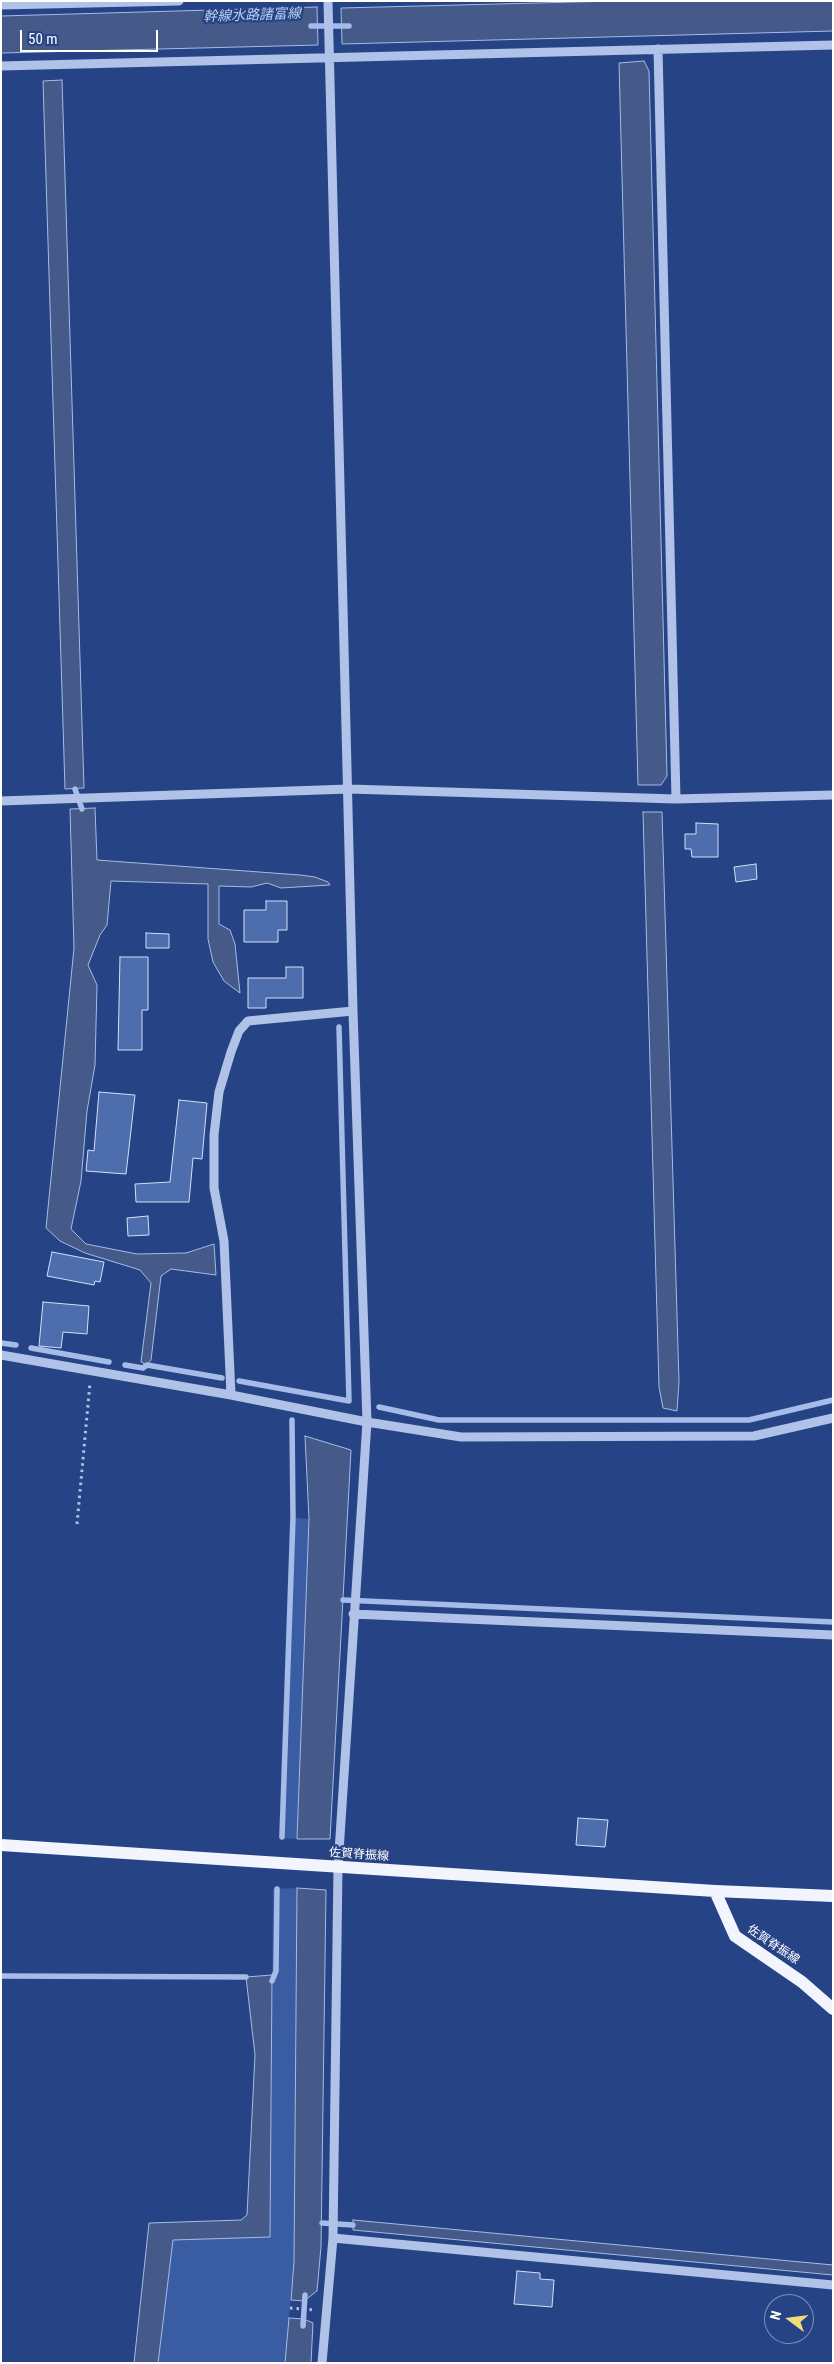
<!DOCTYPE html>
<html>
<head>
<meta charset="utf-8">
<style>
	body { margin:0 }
	#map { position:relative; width:834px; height:2364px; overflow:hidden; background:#264485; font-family:"Roboto Condensed",sans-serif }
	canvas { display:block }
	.frame { position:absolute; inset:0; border:2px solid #fff; pointer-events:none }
	.north { position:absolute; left:764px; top:2294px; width:50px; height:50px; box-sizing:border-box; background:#264485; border:1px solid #7d8fb6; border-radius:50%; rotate:285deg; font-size:14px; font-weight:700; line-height:20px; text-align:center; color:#fff }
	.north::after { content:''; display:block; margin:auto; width:18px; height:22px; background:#f1dd75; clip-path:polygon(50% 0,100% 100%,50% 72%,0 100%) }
	.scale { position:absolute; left:20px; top:30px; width:138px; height:22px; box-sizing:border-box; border:2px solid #fff; border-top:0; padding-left:6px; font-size:15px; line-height:18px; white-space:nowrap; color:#fff; -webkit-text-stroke:4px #264485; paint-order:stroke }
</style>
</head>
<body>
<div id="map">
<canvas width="834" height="2364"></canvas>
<div class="frame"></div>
<div class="north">N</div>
<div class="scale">50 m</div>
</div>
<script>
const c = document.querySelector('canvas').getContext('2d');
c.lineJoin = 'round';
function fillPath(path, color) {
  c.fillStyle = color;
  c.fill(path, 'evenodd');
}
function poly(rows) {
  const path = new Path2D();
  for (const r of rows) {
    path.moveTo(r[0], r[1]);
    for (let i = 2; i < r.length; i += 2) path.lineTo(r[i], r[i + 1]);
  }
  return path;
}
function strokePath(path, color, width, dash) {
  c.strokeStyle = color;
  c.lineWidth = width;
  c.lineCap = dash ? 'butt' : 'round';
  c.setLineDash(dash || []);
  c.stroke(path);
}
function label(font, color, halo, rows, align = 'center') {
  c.font = font + ' "Roboto Condensed","Noto Sans JP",sans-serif';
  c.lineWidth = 4.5;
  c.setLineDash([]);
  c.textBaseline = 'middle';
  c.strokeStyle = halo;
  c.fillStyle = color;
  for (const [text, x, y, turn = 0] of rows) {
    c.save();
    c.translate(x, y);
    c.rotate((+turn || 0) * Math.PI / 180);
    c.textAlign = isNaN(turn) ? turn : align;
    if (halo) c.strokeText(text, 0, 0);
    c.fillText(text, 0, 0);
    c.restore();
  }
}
fillPath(poly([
	[290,1517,309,1519,297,1839,279,1838],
	[297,1888,294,2262,285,2363,158,2363,173,2239,270,2237,273,1889]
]), '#3a5ca2');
const water = poly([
	[615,1,833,1,833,31,342,44,341,8,615,1],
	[317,7,318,45,1,53,1,16,317,7],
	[644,61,649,71,667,776,661,785,638,785,619,63,644,61],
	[62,80,84,788,65,789,43,81,62,80],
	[95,808,97,860,300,875,315,877,328,882,330,885,281,888,267,883,251,887,219,886,219,924,230,930,235,944,240,993,224,981,213,962,208,939,208,884,111,881,107,925,100,935,88,965,97,985,95,1065,87,1111,81,1181,71,1229,86,1244,137,1254,186,1253,214,1244,216,1275,171,1269,161,1276,151,1360,147,1365,141,1362,151,1283,140,1270,85,1253,60,1241,46,1228,74,948,70,809,95,808],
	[643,812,662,812,679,1382,677,1411,663,1408,659,1387,643,812],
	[305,1436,351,1450,330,1839,297,1839,309,1519,305,1436],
	[297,1888,326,1890,321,2247,317,2291,304,2301,291,2300,294,2262,297,1888],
	[272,1975,270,2237,173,2240,158,2363,134,2363,149,2223,241,2220,247,2215,255,2055,246,1977,272,1975],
	[353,2220,833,2265,833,2275,353,2230,353,2220],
	[289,2318,304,2319,313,2323,311,2363,285,2363,289,2318]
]);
fillPath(water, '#455a89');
strokePath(water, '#a5bce8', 1);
strokePath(poly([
	[311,26,349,26],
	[75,789,82,809],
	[1,1343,16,1345],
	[31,1348,109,1362],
	[125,1365,143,1368,147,1365,222,1378],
	[239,1381,349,1401,339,1027],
	[379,1407,439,1420,749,1420,833,1400],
	[343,1600,833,1622],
	[282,1837,293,1518,292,1420],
	[1,1976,246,1977],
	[272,1981,276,1971,277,1889],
	[322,2223,353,2225],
	[303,2326,305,2295]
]), '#a5bce8', 5.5);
const building = poly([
	[696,823,718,824,718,857,692,857,691,849,685,849,685,834,696,834,696,823],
	[756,864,757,879,736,882,734,867,756,864],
	[266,901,287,901,287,930,278,930,278,942,244,942,244,910,266,910,266,901],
	[146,933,169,934,169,948,146,948,146,933],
	[120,957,148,957,148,1010,142,1010,142,1050,118,1050,120,957],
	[286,967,303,967,303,998,266,998,266,1008,248,1008,248,978,286,978,286,967],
	[99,1092,135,1095,126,1174,86,1171,88,1150,94,1151,99,1092],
	[179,1100,207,1103,202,1159,193,1158,189,1202,136,1202,135,1184,170,1182,179,1100],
	[148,1216,149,1235,128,1236,127,1218,148,1216],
	[52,1252,104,1262,100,1282,95,1281,94,1285,47,1276,52,1252],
	[43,1302,89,1306,87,1334,63,1332,61,1348,39,1346,43,1302],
	[578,1818,608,1820,605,1847,576,1845,578,1818],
	[517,2271,540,2273,540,2279,554,2280,552,2307,514,2304,517,2271]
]);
fillPath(building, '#4e6dad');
strokePath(building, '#d4dff6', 1);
strokePath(poly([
	[77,1524,90,1383],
	[290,2308,314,2310]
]), '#b0c2e8', 3, [2.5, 4]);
strokePath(poly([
	[1,5,179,1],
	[658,49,676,799],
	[1,66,833,45],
	[1,801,349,789,676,799,833,795],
	[1,1355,231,1395,367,1422,461,1437,754,1436,833,1418],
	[231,1395,224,1241,214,1188,214,1135,219,1092,231,1052,239,1031,248,1021,353,1011],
	[353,1614,833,1635],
	[333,2238,833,2285],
	[322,2363,333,2238,338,1867,367,1422,353,1011,328,1]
]), '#b0c2e8', 9);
strokePath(poly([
	[1,1845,715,1891,833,1896],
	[715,1891,735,1936,802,1982,833,2009]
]), '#f2f5fe', 12);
label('12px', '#fff', '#264485', [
	["佐賀脊振線",359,1855,4],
	["佐賀脊振線",773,1945,34]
]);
label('italic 14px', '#bccdef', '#264485', [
	["幹線水路諸富線",252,16,-2]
]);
</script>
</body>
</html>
